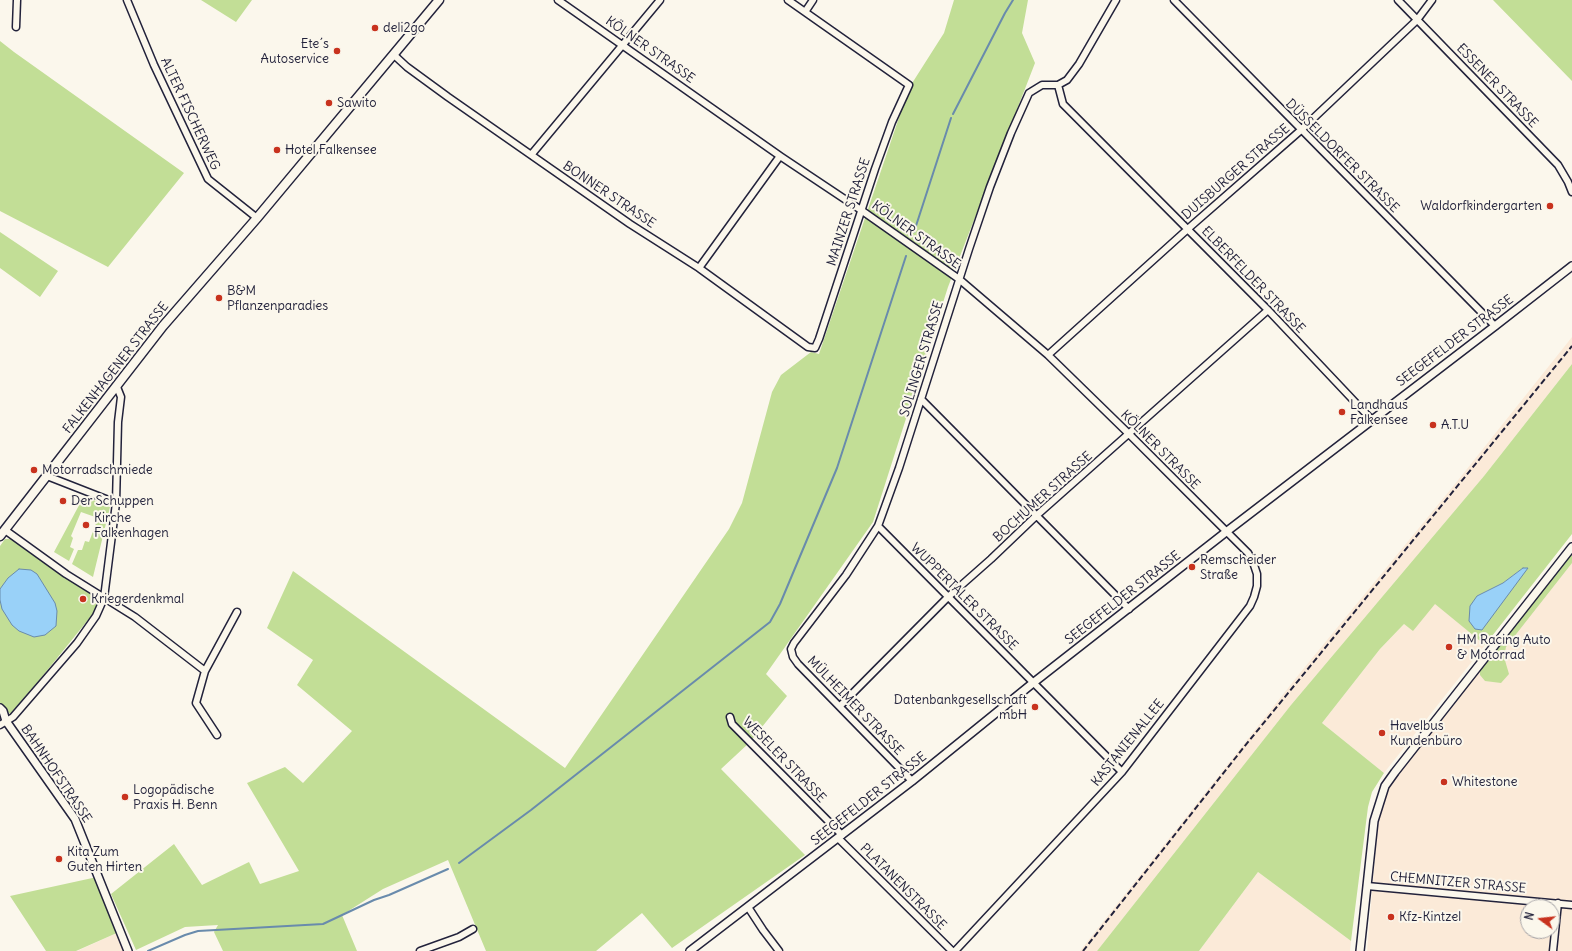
<!DOCTYPE html>
<html>
<head>
<meta charset="utf-8">
<style>
	body { margin:0 }
	#map { position:relative; width:1572px; height:951px; overflow:hidden; background:#fbf7ec; font-family:Delius,sans-serif }
	canvas { display:block }
	.north { position:absolute; left:1520px; top:899px; width:40px; height:40px; box-sizing:border-box; background:#fbf7ec; border:1px solid #a4a2a5; border-radius:50%; rotate:285deg; font-size:11px; font-weight:700; line-height:16px; text-align:center; color:#22223b }
	.north::after { content:''; display:block; margin:auto; width:14px; height:18px; background:#c8321e; clip-path:polygon(50% 0,100% 100%,50% 72%,0 100%) }
</style>
</head>
<body>
<div id="map">
<canvas width="1572" height="951"></canvas>
<div class="north">N</div>
</div>
<script>
const c = document.querySelector('canvas').getContext('2d');
c.lineJoin = 'round';
function fillPath(path, color) {
  c.fillStyle = color;
  c.fill(path, 'evenodd');
}
function poly(rows) {
  const path = new Path2D();
  for (const r of rows) {
    path.moveTo(r[0], r[1]);
    for (let i = 2; i < r.length; i += 2) path.lineTo(r[i], r[i + 1]);
  }
  return path;
}
function strokePath(path, color, width, dash) {
  c.strokeStyle = color;
  c.lineWidth = width;
  c.lineCap = dash ? 'butt' : 'round';
  c.setLineDash(dash || []);
  c.stroke(path);
}
function label(font, color, halo, rows, align = 'center') {
  c.font = font + ' Delius,sans-serif';
  c.lineWidth = 4;
  c.setLineDash([]);
  c.textBaseline = 'middle';
  c.strokeStyle = halo;
  c.fillStyle = color;
  for (const [text, x, y, turn = 0] of rows) {
    c.save();
    c.translate(x, y);
    c.rotate((+turn || 0) * Math.PI / 180);
    c.textAlign = isNaN(turn) ? turn : align;
    if (halo) c.strokeText(text, 0, 0);
    c.fillText(text, 0, 0);
    c.restore();
  }
}
fillPath(poly([
	[1572,337,1572,364,1484,476,1291,705,1097,951,1080,951,1300,673,1455,484],
	[1572,553,1572,951,1367,951,1378,822,1385,797,1389,788,1398,774],
	[1528,907,1552,907,1552,931,1528,931],
	[1435,603,1485,645,1384,773,1322,723,1380,649,1404,624,1413,630],
	[1258,872,1351,941,1350,951,1199,951],
	[119,932,126,951,77,951]
]), '#fbead8');
fillPath(poly([
	[201,0,252,0,236,22],
	[954,0,1028,0,1022,33,1035,63,948,287,873,522,766,674,787,696,749,743,721,769,805,855,672,948,642,913,596,951,486,951,448,860,383,889,342,915,357,951,223,951,214,932,218,925,185,927,136,950,111,894,174,844,202,885,249,862,260,884,299,871,247,783,285,767,303,783,352,731,297,685,313,660,267,628,293,571,565,768,729,529,742,503,772,392,781,375,811,352,819,354,909,88,944,33],
	[1493,0,1572,0,1572,81],
	[0,41,14,52,184,173,108,267,0,211],
	[0,232,58,271,40,297,0,268],
	[1572,364,1572,534,1485,645,1435,604,1413,631,1404,624,1380,649,1322,723,1384,773,1372,792,1368,807,1351,941,1258,872,1199,951,1097,951,1291,705,1484,476],
	[1523,568,1469,621,1477,596,1503,583],
	[84,496,110,507,93,577,72,564,78,550,82,550,85,541,89,542,98,518,81,512,71,536,73,538,70,547,74,549,69,561,54,552],
	[5,539,11,539,99,600,96,610,41,678,10,714,0,703,0,546],
	[1572,553,1572,563,1506,647,1504,657,1509,674,1501,683,1485,681,1480,675,1480,669],
	[97,877,119,932,76,951,46,951,10,896]
]), '#c2de96');
const water = poly([
	[1523,568,1528,568,1482,630,1475,629,1469,621,1470,606,1477,596,1503,583,1523,568],
	[19,569,31,570,37,574,55,603,57,611,56,626,45,635,34,637,19,631,12,625,2,609,0,600,0,589,8,578,19,569]
]);
fillPath(water, '#99d1f8');
strokePath(water, '#698bac', 1);
strokePath(poly([
	[953,114,1005,13,1013,0],
	[914,232,951,118],
	[459,863,531,810,770,622,780,604,837,468,906,256],
	[148,951,185,935,198,931,323,924,374,900,389,895,448,869]
]), '#698bac', 2);
const minor = poly([
	[127,0,154,65,208,179,257,218],
	[558,0,780,156,861,210,959,279,1048,355,1129,434,1248,553,1253,562,1257,574,1257,586,1254,597,1250,606,1240,619,1122,772,955,951],
	[1174,0,1495,326],
	[1398,0,1558,165,1568,182,1572,192],
	[805,12,813,0],
	[16,27,17,0],
	[394,55,407,67,448,97,630,224,699,268,808,347,815,348,819,339,875,169,892,122,909,85,788,0],
	[1058,85,1063,104,1268,310,1372,420],
	[1058,85,1067,80,1079,64,1116,0],
	[531,155,660,0],
	[699,268,780,156],
	[1048,355,1190,227,1301,130,1417,20,1432,0],
	[921,399,1129,609],
	[47,476,116,503],
	[878,526,1122,772],
	[5,530,66,574,135,617,205,671],
	[840,706,948,597,991,559,1036,516,1268,310],
	[730,717,732,724,842,835],
	[0,725,13,717,77,643,96,616,104,598,116,503,118,422,121,397,117,387],
	[217,735,196,703,205,671,237,612],
	[912,781,798,664,793,657,791,649,794,643,846,575,878,526,899,468,969,249,990,187,1011,133,1029,93,1042,85,1058,85],
	[838,838,952,951],
	[1367,886,1572,905],
	[748,907,763,930,779,951],
	[420,951,459,937,473,929],
	[1553,951,1558,903]
]);
const tertiary = poly([
	[0,708,3,711,6,721,75,819,128,951],
	[690,951,912,781,1033,683,1226,532,1495,326,1572,266],
	[1360,951,1374,821,1385,786,1395,772,1572,547]
]);
const secondary = poly([
	[0,536,163,326,257,218,439,0]
]);
strokePath(minor, '#22223b', 9);
strokePath(tertiary, '#22223b', 10);
strokePath(secondary, '#22223b', 11);
strokePath(minor, '#fbf7ec', 6);
strokePath(tertiary, '#fbf7ec', 7);
strokePath(secondary, '#fbf7ec', 8);
strokePath(poly([
	[1083,951,1244,747,1572,346]
]), '#22223b', 2, [6, 3]);
for (const [x, y, r, color] of [
	[375,28,4,"#c8321e"],
	[337,51,4,"#c8321e"],
	[329,103,4,"#c8321e"],
	[277,150,4,"#c8321e"],
	[1550,206,4,"#c8321e"],
	[219,298,4,"#c8321e"],
	[1342,412,4,"#c8321e"],
	[1433,425,4,"#c8321e"],
	[34,470,4,"#c8321e"],
	[63,501,4,"#c8321e"],
	[86,525,4,"#c8321e"],
	[1192,567,4,"#c8321e"],
	[83,599,4,"#c8321e"],
	[1449,647,4,"#c8321e"],
	[1035,707,4,"#c8321e"],
	[1382,733,4,"#c8321e"],
	[1444,782,4,"#c8321e"],
	[125,797,4,"#c8321e"],
	[59,859,4,"#c8321e"],
	[1391,917,4,"#c8321e"]
]) {
  const dot = new Path2D();
  dot.arc(x, y, r, 0, 2 * Math.PI);
  c.fillStyle = color;
  c.fill(dot);
  strokePath(dot, '#fbf7ec', 1.5);
}
label('13px', '#22223b', '#fbf7ec', [
	["deli2go",383,28],
	["Ete´s",329,44,"right"],
	["Autoservice",329,59,"right"],
	["Sawito",337,103],
	["Hotel Falkensee",285,150],
	["Waldorfkindergarten",1542,206,"right"],
	["B&M",227,291],
	["Pflanzenparadies",227,306],
	["Landhaus",1350,405],
	["Falkensee",1350,420],
	["A.T.U",1441,425],
	["Motorradschmiede",42,470],
	["Der Schuppen",71,501],
	["Kirche",94,518],
	["Falkenhagen",94,533],
	["Remscheider",1200,560],
	["Straße",1200,575],
	["Kriegerdenkmal",91,599],
	["HM Racing Auto",1457,640],
	["& Motorrad",1457,655],
	["Datenbankgesellschaft",1027,700,"right"],
	["mbH",1027,715,"right"],
	["Havelbus",1390,726],
	["Kundenbüro",1390,741],
	["Whitestone",1452,782],
	["Logopädische",133,790],
	["Praxis H. Benn",133,805],
	["Kita Zum",67,852],
	["Guten Hirten",67,867],
	["Kfz-Kintzel",1399,917]
], 'left');
label('13px', '#22223b', '#fbf7ec', [
	["KÖLNER STRASSE",650,50,35],
	["ESSENER STRASSE",1497,86,46],
	["ALTER FISCHERWEG",190,114,65],
	["DÜSSELDORFER STRASSE",1342,156,45],
	["DUISBURGER STRASSE",1236,172,-41],
	["BONNER STRASSE",609,195,34],
	["MAINZER STRASSE",849,212,-72],
	["KÖLNER STRASSE",916,235,36],
	["ELBERFELDER STRASSE",1253,280,46],
	["SEEGEFELDER STRASSE",1455,341,-37],
	["SOLINGER STRASSE",922,359,-73],
	["FALKENHAGENER STRASSE",116,368,-52],
	["KÖLNER STRASSE",1160,450,45],
	["BOCHUMER STRASSE",1043,497,-42],
	["WUPPERTALER STRASSE",964,597,45],
	["SEEGEFELDER STRASSE",1123,598,-38],
	["MÜLHEIMER STRASSE",855,706,46],
	["KASTANIENALLEE",1128,743,-51],
	["WESELER STRASSE",784,760,46],
	["BAHNHOFSTRASSE",56,774,56],
	["SEEGEFELDER STRASSE",869,799,-38],
	["CHEMNITZER STRASSE",1458,883,5],
	["PLATANENSTRASSE",903,887,45]
]);
</script>
</body>
</html>
